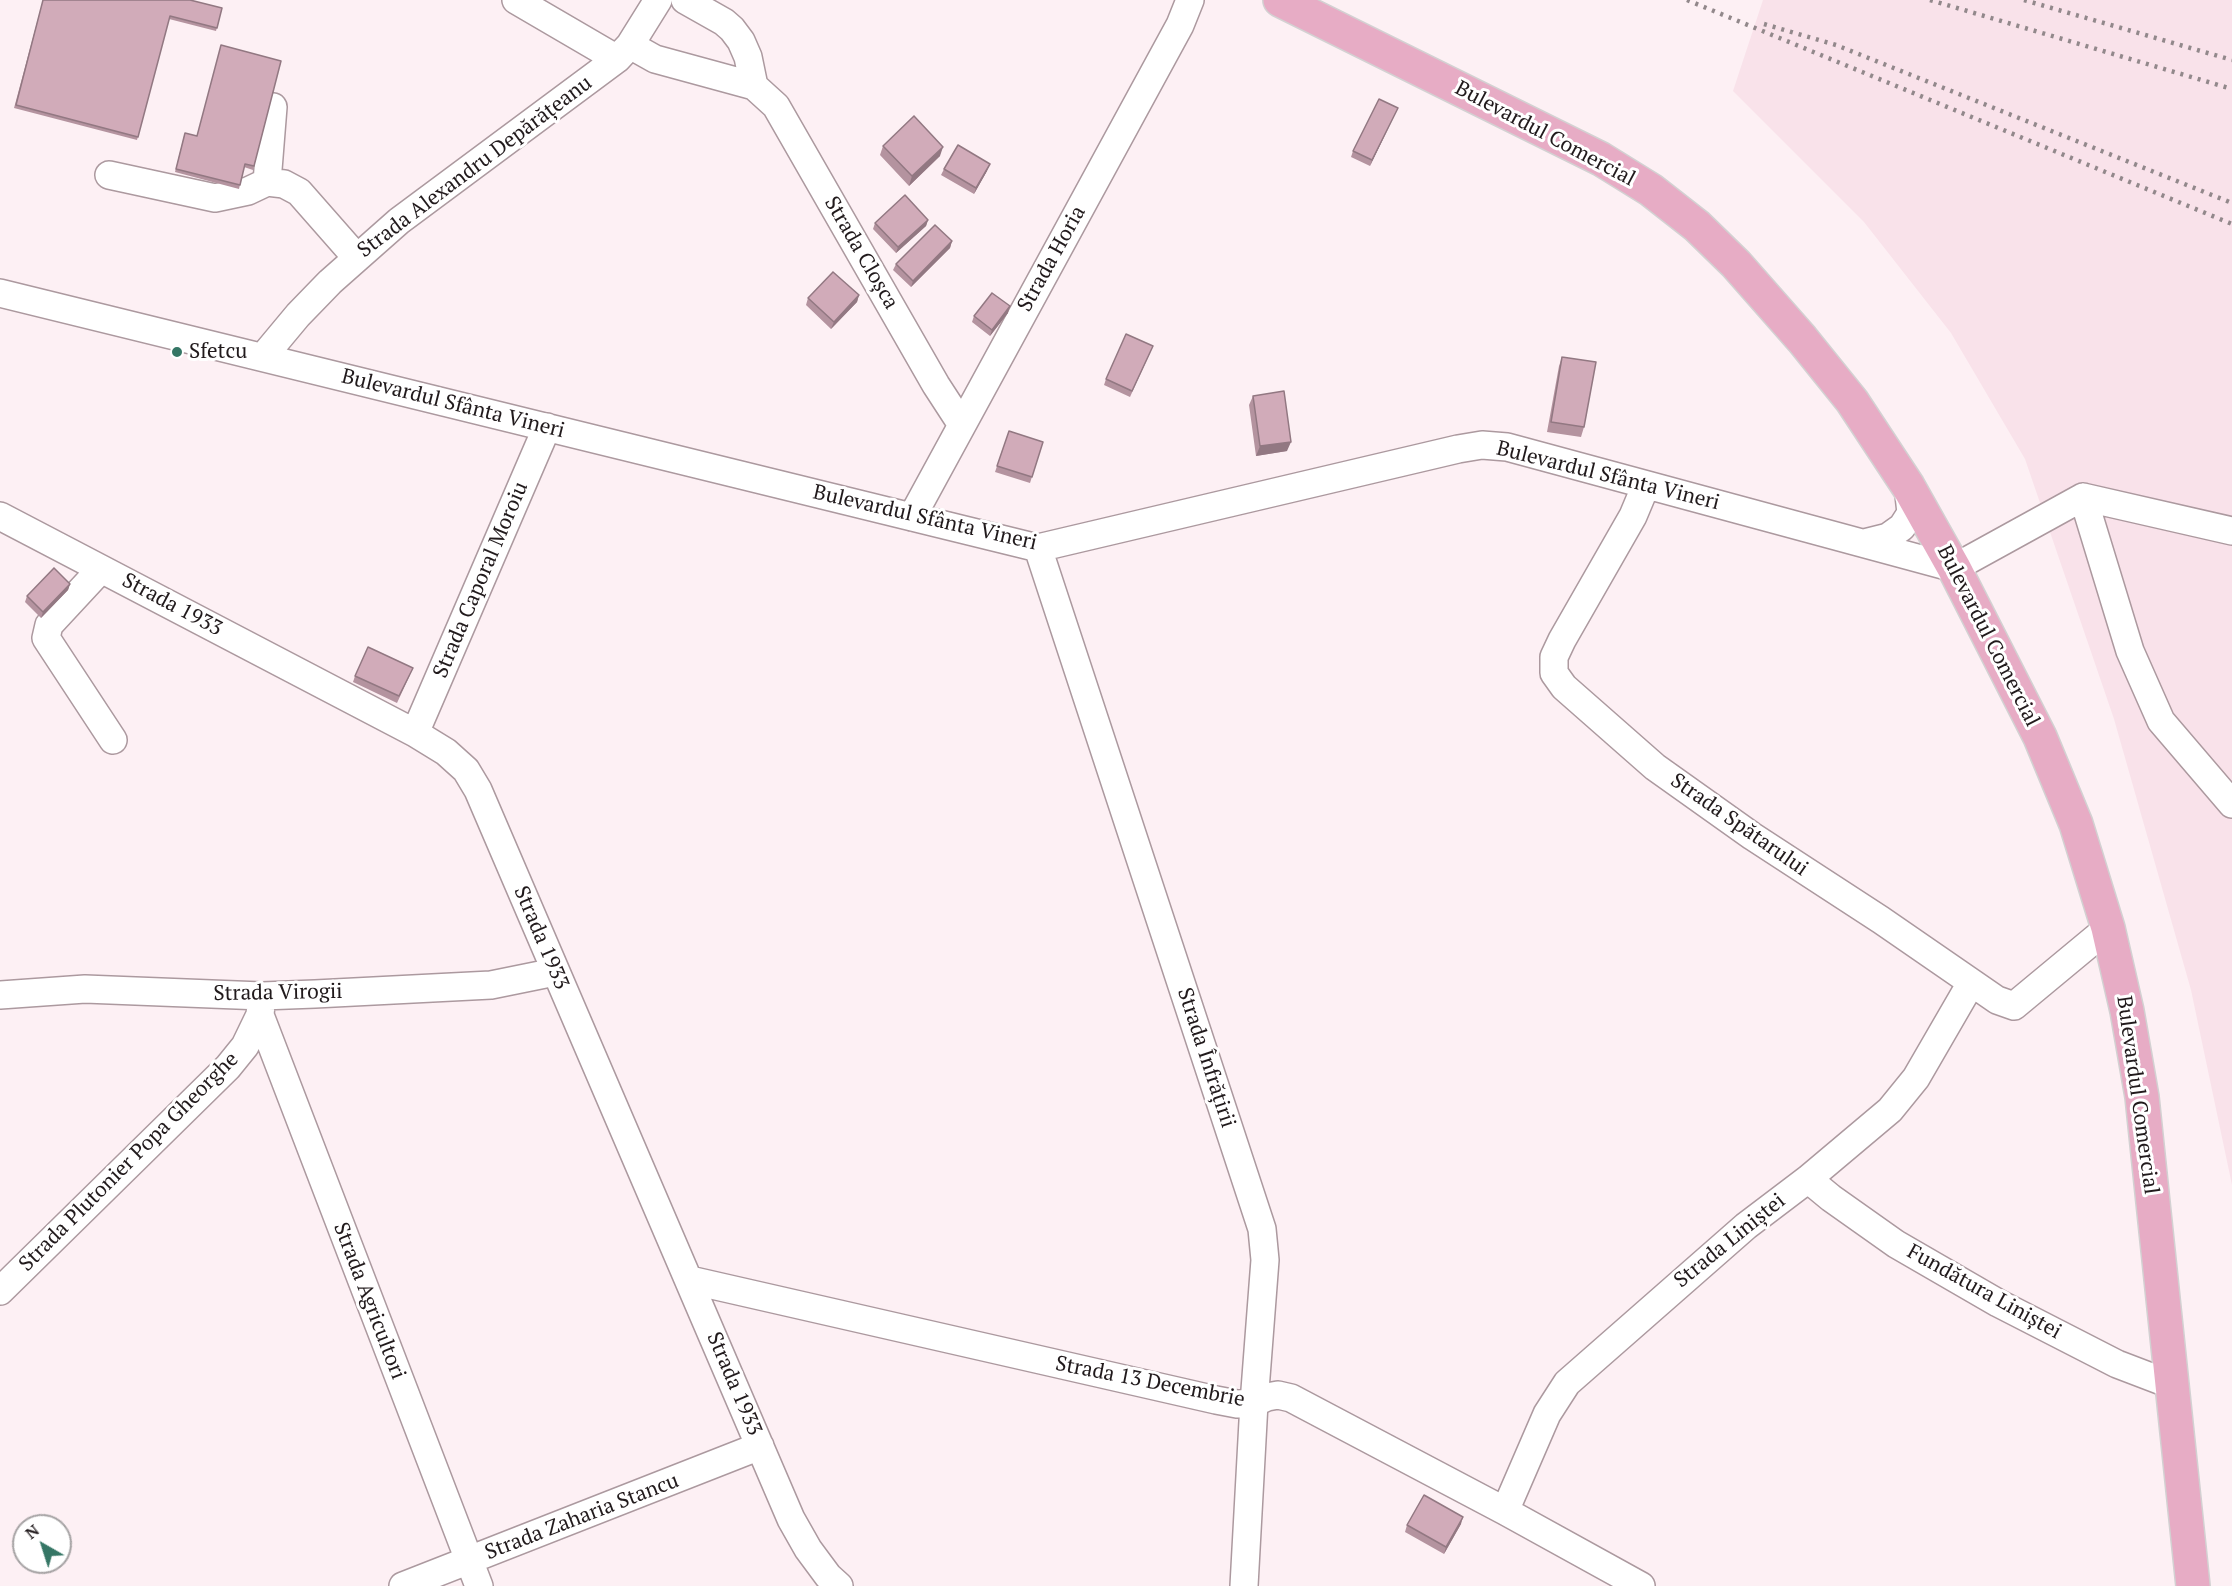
<!DOCTYPE html>
<html>
<head>
<meta charset="utf-8">
<style>
	body { margin:0 }
	#map { position:relative; width:2232px; height:1586px; overflow:hidden; background:#fdf0f4; font-family:"PT Serif",serif }
	canvas { display:block }
	.north { position:absolute; left:12px; top:1514px; width:60px; height:60px; box-sizing:border-box; background:#fff; border:2px solid #a6a3a4; border-radius:50%; rotate:321deg; font-size:16px; font-weight:700; line-height:24px; text-align:center; color:#211a1c }
	.north::after { content:''; display:block; margin:auto; width:21px; height:27px; background:#357665; clip-path:polygon(50% 0,100% 100%,50% 72%,0 100%) }
</style>
</head>
<body>
<div id="map">
<canvas width="2232" height="1586"></canvas>
<div class="north">N</div>
</div>
<script>
const c = document.querySelector('canvas').getContext('2d');
c.lineJoin = 'round';
function fillPath(path, color) {
  c.fillStyle = color;
  c.fill(path, 'evenodd');
}
function poly(rows) {
  const path = new Path2D();
  for (const r of rows) {
    path.moveTo(r[0], r[1]);
    for (let i = 2; i < r.length; i += 2) path.lineTo(r[i], r[i + 1]);
  }
  return path;
}
function strokePath(path, color, width, dash) {
  c.strokeStyle = color;
  c.lineWidth = width;
  c.lineCap = dash ? 'butt' : 'round';
  c.setLineDash(dash || []);
  c.stroke(path);
}
function label(font, color, halo, rows, align = 'center') {
  c.font = font + ' "PT Serif",serif';
  c.lineWidth = 6;
  c.setLineDash([]);
  c.textBaseline = 'middle';
  c.strokeStyle = halo;
  c.fillStyle = color;
  for (const [text, x, y, turn = 0] of rows) {
    c.save();
    c.translate(x, y);
    c.rotate((+turn || 0) * Math.PI / 180);
    c.textAlign = isNaN(turn) ? turn : align;
    if (halo) c.strokeText(text, 0, 0);
    c.fillText(text, 0, 0);
    c.restore();
  }
}
fillPath(poly([
	[1763,0,2232,0,2232,1185,2191,990,2114,719,2025,459,1951,333,1864,222,1733,91]
]), '#f9e2ea');
const minor = poly([
	[516,0,617,59],
	[685,0,724,22,732,29,741,41,748,57,754,86],
	[630,45,655,59,754,86,776,106,936,385,962,425],
	[109,175,215,198,248,191,267,182,284,184,299,192,357,258],
	[267,182,273,107],
	[0,293,1038,548,1458,449,1482,445,1507,447,1954,568,2083,497,2130,651,2161,721,2232,804],
	[263,357,298,315,330,282,399,221,617,59,630,45,658,0],
	[1646,485,1633,516,1562,640,1554,657,1554,673,1564,687,1655,767,1752,836,1881,920,1997,1000,2014,1006,2108,928],
	[2083,497,2232,531],
	[0,516,415,733,446,752,466,770,478,790,791,1519,808,1549,828,1576,839,1586],
	[912,517,1180,25,1190,0],
	[1864,543,1888,537,1902,527,1911,513,1908,486],
	[1038,548,1262,1229,1265,1260,1254,1403,1244,1586],
	[101,569,49,625,46,638,113,740],
	[415,733,547,427],
	[0,995,85,989,262,996,315,994,491,985,555,972],
	[260,1015,479,1586],
	[1808,1179,1831,1198,1896,1244,1998,1303,2117,1364,2172,1385],
	[690,1280,1216,1400,1237,1404,1254,1403,1267,1397,1278,1395,1291,1398,1505,1511,1641,1586],
	[0,1291,228,1067,245,1046,260,1015,261,1004],
	[1505,1511,1547,1414,1567,1383,1746,1226,1808,1179,1890,1110,1916,1078,1971,983],
	[403,1586,760,1446]
]);
const major = poly([
	[1280,0,1601,159,1651,190,1697,226,1736,264,1802,339,1852,401,1908,486,1954,568,2040,737,2076,824,2108,928,2127,1011,2142,1097,2193,1586]
]);
strokePath(minor, '#ac999f', 30);
strokePath(major, '#d3d1d2', 36);
strokePath(minor, '#fff', 27);
strokePath(major, '#e7acc5', 33);
strokePath(poly([
	[1687,0,2232,224],
	[1930,0,2232,89],
	[2024,0,2232,60],
	[1764,24,1836,45,2232,203]
]), '#92888b', 4.5, [3, 6]);
fillPath(poly([
	[43,0,222,8,216,31,169,19,137,140,14,108],
	[1398,108,1370,166,1351,157,1353,151],
	[184,136,254,166,253,170,244,167,239,189,175,172],
	[883,146,940,156,909,186,880,155],
	[944,169,987,171,974,194,941,175],
	[928,220,926,226,896,253,873,229,875,223],
	[952,241,950,248,911,287,893,270,896,264],
	[859,295,857,302,831,329,806,305,808,298],
	[1008,313,990,336,972,322,974,316],
	[1150,353,1130,397,1104,385,1106,379],
	[1562,357,1584,427,1581,437,1547,432,1559,366],
	[1253,396,1287,451,1256,456,1249,405],
	[1009,431,1043,442,1030,483,995,472],
	[70,584,68,590,41,618,25,602,27,596],
	[410,675,397,703,353,682,355,676],
	[1461,1524,1444,1554,1405,1532,1407,1525]
]), '#b4939f');
fillPath(poly([
	[1398,108,1395,114,1370,166,1372,160],
	[943,147,940,156,909,186,912,176],
	[990,164,987,171,974,194,976,188],
	[928,220,926,226,896,253,898,247],
	[952,241,950,248,911,287,913,281],
	[859,295,857,302,831,329,834,322],
	[1010,306,1008,313,990,336,992,330],
	[1291,442,1287,451,1256,456,1260,446],
	[70,584,68,590,41,618,43,612],
	[1463,1517,1461,1524,1444,1554,1446,1547]
]), '#927882');
const building = poly([
	[43,0,190,0,222,8,217,28,170,16,138,137,16,105,43,0],
	[221,45,281,61,254,166,245,164,240,185,176,169,185,133,197,136,221,45],
	[1379,99,1398,108,1372,160,1353,151,1379,99],
	[914,116,943,147,912,176,883,146,914,116],
	[958,145,990,164,976,188,944,169,958,145],
	[905,195,928,220,898,247,875,223,905,195],
	[935,225,952,241,913,281,896,264,935,225],
	[833,272,859,295,834,322,808,298,833,272],
	[992,293,1010,306,992,330,974,316,992,293],
	[1126,334,1153,346,1132,391,1106,379,1126,334],
	[1562,357,1596,362,1584,427,1551,422,1562,357],
	[1284,391,1291,442,1260,446,1253,396,1284,391],
	[1009,431,1043,442,1032,477,997,466,1009,431],
	[54,568,70,584,43,612,27,596,54,568],
	[368,647,413,668,399,696,355,676,368,647],
	[1424,1495,1463,1517,1446,1547,1407,1525,1424,1495]
]);
fillPath(building, '#d1abb9');
strokePath(building, '#927882', 1.5);
for (const [x, y, r, color] of [
	[177,352,6,"#357665"]
]) {
  const dot = new Path2D();
  dot.arc(x, y, r, 0, 2 * Math.PI);
  c.fillStyle = color;
  c.fill(dot);
  strokePath(dot, '#fff', 2);
}
label('21px', '#211a1c', '#fff', [
	["Bulevardul Comercial",1545,134,28],
	["Strada Alexandru Depărățeanu",475,167,-37],
	["Strada Cloșca",861,253,60],
	["Strada Horia",1052,259,-61],
	["Bulevardul Sfânta Vineri",453,404,14],
	["Bulevardul Sfânta Vineri",1608,476,14],
	["Bulevardul Sfânta Vineri",925,518,13],
	["Strada Caporal Moroiu",481,580,-67],
	["Strada 1933",172,605,28],
	["Bulevardul Comercial",1988,636,63],
	["Strada Spătarului",1739,825,35],
	["Strada 1933",541,938,67],
	["Strada Virogii",278,993,-1],
	["Strada Înfrățirii",1206,1058,72],
	["Bulevardul Comercial",2137,1095,82],
	["Strada Plutonier Popa Gheorghe",129,1162,-45],
	["Strada Liniștei",1730,1241,-39],
	["Fundătura Liniștei",1984,1292,29],
	["Strada Agricultori",369,1301,69],
	["Strada 13 Decembrie",1150,1382,11],
	["Strada 1933",734,1384,67],
	["Strada Zaharia Stancu",582,1517,-21]
]);
label('21px', '#211a1c', '#fff', [
	["Sfetcu",189,352]
], 'left');
</script>
</body>
</html>
